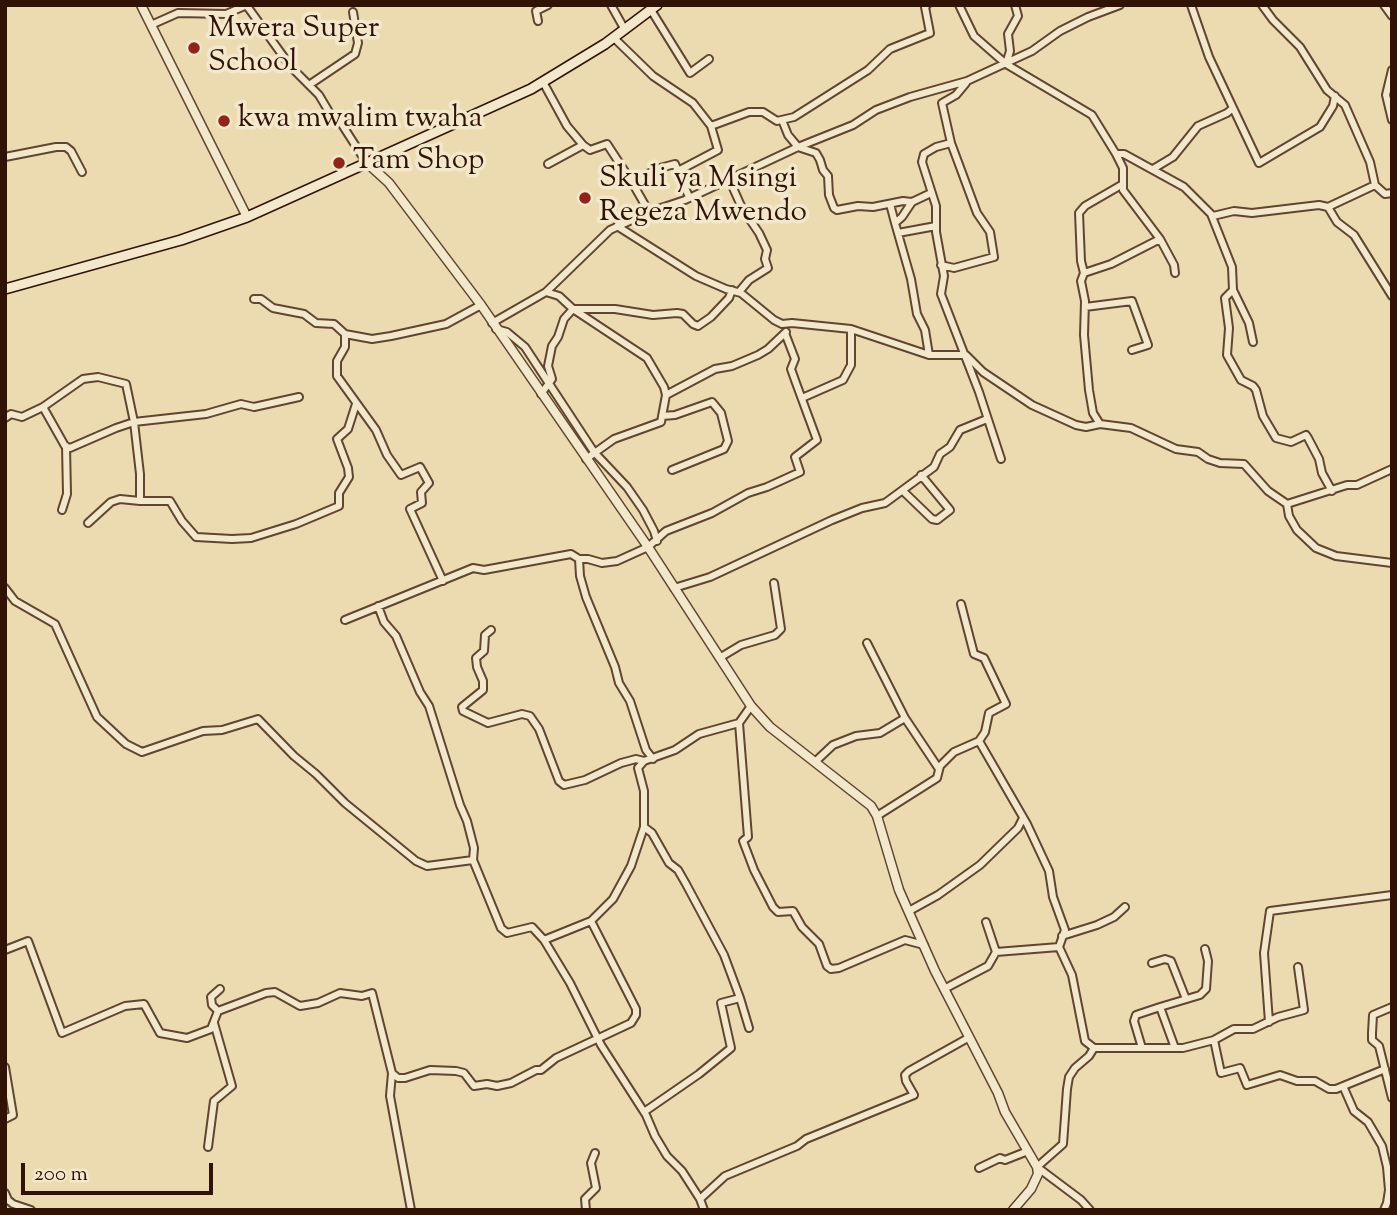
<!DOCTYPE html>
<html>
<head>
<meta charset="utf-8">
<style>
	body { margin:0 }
	#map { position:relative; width:1397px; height:1215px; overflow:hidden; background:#ecdab1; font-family:"Sorts Mill Goudy",serif }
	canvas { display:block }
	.frame { position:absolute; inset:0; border:7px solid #311306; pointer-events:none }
	.scale { position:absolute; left:21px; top:1163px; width:192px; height:32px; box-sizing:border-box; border:4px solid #311306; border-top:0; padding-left:9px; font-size:21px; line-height:24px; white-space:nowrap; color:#311306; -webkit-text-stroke:5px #f3e7cc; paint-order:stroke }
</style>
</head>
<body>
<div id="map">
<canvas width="1397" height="1215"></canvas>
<div class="frame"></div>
<div class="scale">200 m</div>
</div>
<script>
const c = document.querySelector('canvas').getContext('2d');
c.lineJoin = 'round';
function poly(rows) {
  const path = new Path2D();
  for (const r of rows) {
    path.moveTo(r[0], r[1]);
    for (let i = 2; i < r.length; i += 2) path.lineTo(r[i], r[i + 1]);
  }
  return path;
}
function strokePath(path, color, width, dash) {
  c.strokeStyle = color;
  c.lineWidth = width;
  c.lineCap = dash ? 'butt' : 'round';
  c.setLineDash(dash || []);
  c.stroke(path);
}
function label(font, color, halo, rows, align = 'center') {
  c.font = font + ' "Sorts Mill Goudy",serif';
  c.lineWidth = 7;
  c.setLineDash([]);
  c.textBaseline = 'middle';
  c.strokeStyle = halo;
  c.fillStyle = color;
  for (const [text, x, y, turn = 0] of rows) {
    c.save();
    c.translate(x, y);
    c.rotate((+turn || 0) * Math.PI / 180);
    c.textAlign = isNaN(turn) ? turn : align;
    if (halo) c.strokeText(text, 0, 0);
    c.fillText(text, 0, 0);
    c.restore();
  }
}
const minor = poly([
	[611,5,625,30],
	[959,5,974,36,1006,64,1092,115,1116,154,1124,154,1184,187,1213,216,1234,211,1252,213,1319,205,1328,207,1337,222,1354,235,1392,296],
	[1191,5,1209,57,1259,163,1320,127,1333,106,1335,96],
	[1262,5,1273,20,1300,47,1327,90,1345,105,1370,162,1375,185],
	[1384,5,1392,16],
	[247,6,291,67,319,95,335,122,341,123,366,162],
	[651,10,690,73,709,59],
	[538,21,536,11,548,5],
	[151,25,178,13,226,14,247,5],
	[614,38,653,76,693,103,711,126],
	[1006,64,1010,51,1008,34,1018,16,1015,5],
	[1392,70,1386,95,1392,120],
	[543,82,567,126,583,145,548,164],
	[966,83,956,95,942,103,951,143,936,147,924,154,922,162,936,206,936,232,944,276,941,294,979,392,1001,459],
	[309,85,355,54,358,43,353,12],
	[782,120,788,135,798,147,816,153,820,160,823,170,828,176,829,195,834,208,837,210,858,206,873,207,903,201,912,202],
	[583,145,590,150,607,144,633,184,656,169,675,164,689,197],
	[5,157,56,147,66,147,71,151,82,172],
	[1153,169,1173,157,1198,126,1227,113,1233,108],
	[678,171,718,150,711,126,749,112,763,112,777,121,794,117,868,70,890,49,930,33,925,7,927,5],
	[729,179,742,208,759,233,767,250,765,259,768,268,749,280,739,292],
	[633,184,649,212],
	[890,204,895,223],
	[1328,207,1375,185,1385,194,1392,193],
	[1211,214,1232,267,1233,290,1249,323,1253,342],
	[617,226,696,276,726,289,741,293,774,320,782,324,792,323,851,329,929,355,966,355,983,372,1032,405,1076,425,1086,427,1100,424,1131,428,1176,449,1198,452,1208,459,1220,463,1244,464,1268,491,1287,504,1347,485,1357,485,1392,469],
	[898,233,936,226],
	[1160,239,1174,265,1175,273],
	[941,265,954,268,994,257,990,232,977,213,951,143],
	[1084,273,1081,261,1079,213,1085,206,1123,184],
	[1233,290,1225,298,1229,328,1227,355,1241,380,1253,386,1256,390,1263,416,1276,438,1291,442,1306,435,1308,438,1319,459,1322,473,1332,491],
	[546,292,559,296,573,309,647,358,664,387,666,395,661,422,614,439,586,459],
	[254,299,261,299,273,308,304,314,316,323,334,324,345,334,345,347,337,361,337,376,376,430,387,455,401,475,420,467,429,483,421,492,422,503,410,509,443,581],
	[1085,307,1132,301,1148,345,1132,350],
	[492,323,546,292,610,230,649,212,685,200,798,147,853,125,876,110,910,97,967,81,1032,51,1060,31,1088,17,1120,5],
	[496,329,507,332,525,347,594,452,627,487,643,510,654,531,657,541],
	[345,334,372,339,391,336,446,324,481,305],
	[929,355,925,330,917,314,911,279,895,223,902,217,912,202,931,193],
	[541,394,552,379,548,366,552,346,558,337,564,319,573,309,615,309,653,315,677,313,683,314,693,324,698,326,711,317,729,298,732,290],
	[666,395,715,369,732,366,758,355,768,349,786,332],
	[802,398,843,380,851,365,851,329],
	[43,407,65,446,70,448,116,428,134,422,206,414,241,404,254,407,299,397],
	[662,416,675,415,712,402,721,413,728,441,724,449,672,470],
	[5,418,11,414,22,417,43,407,83,379,98,377,126,384,134,422,140,474,140,501,170,501,182,521,196,537,232,539,251,538,296,524,339,506,339,493,349,477,348,468,337,439,348,429,356,404],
	[1100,424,1093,413,1089,390,1084,335,1085,301,1081,281,1084,273,1111,264,1160,239,1123,190,1123,168,1116,154],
	[903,491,932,519,937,520,950,510,921,475],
	[1287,504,1289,516,1297,530,1316,548,1336,556,1392,563],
	[62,510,67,494,66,446],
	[88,523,111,502,120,499,140,501],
	[579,559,580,576,586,597,615,667,619,683,630,701,646,750,653,759],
	[5,588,15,601,55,624,97,717,126,744,142,752,203,731,222,730,258,719,294,756,316,774,345,803,416,861,427,866,473,860,501,928,507,933,532,927,544,940,570,983,601,1045,646,1115,655,1136,667,1156,682,1171,700,1199,704,1210],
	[674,588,710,577,832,520,862,508,885,503,934,467,940,454,950,447,960,430,987,419],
	[378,606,384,622,396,636,420,692,429,706,460,805,467,821,474,848,473,860],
	[345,620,473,568,484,570,571,554,579,559,588,559,602,563,617,561,648,547,666,531,712,513,748,493,767,487,800,472,795,457,817,440,796,383,791,369,795,359,785,333],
	[491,630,485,635,484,651,476,658,477,667,483,681,483,690,462,707,463,711,488,723,522,714,530,716,539,729,559,781,564,785,585,780,621,763,636,759,644,761],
	[867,643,905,718,939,769],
	[721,657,741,645,775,635,781,629,774,583],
	[739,723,748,837,743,841,754,870,773,907,778,912,793,911,802,927,819,944,827,966,831,969,839,968,905,940,924,945],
	[979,741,1027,824,1049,871,1053,897,1065,930,1059,947],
	[816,761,833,745,856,736,880,733,905,718],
	[877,816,937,778,940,766,954,752,979,741,985,732,989,713,1006,704,984,658,974,654,961,604],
	[644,827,652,833,669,863,678,870,686,884,724,955,740,998,721,1003,731,1048,699,1074,644,1112],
	[909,911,938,895,980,865,1018,828,1023,818],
	[986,922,996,952],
	[1062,936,1097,925,1114,917,1125,907],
	[544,940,591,921,613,899,631,866,644,827,644,791,638,768,644,761,675,750,699,734,739,723,751,706],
	[5,950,28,941,62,1033,125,1006,144,1004,160,1033,187,1038,211,1029,218,1011,266,993,275,992,300,1006,318,1003,340,993,362,996,372,993,392,1073,398,1078,405,1078,430,1070,456,1071,464,1073,474,1086,487,1084,497,1086,511,1083,536,1070,541,1070,556,1058,631,1023,636,1015,636,1009,591,921],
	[1152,963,1165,959,1171,961,1186,999],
	[944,989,988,966,996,952,1059,947,1072,975,1085,1041,1094,1048],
	[740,998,749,1028],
	[1392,1007,1373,1015,1372,1033,1372,1040,1379,1046,1392,1098],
	[218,1011,212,1005,211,997,220,989],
	[1269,1022,1264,953,1270,911,1392,895],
	[1214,1040,1221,1073,1240,1068,1247,1085,1280,1075,1297,1081,1315,1081,1329,1089,1336,1089,1385,1069],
	[1142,1048,1134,1021,1136,1015,1160,1007],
	[1175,1048,1160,1007,1200,995,1206,989,1208,961,1205,949],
	[5,1067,13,1115,5,1119],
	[392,1073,390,1096,411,1210],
	[1343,1086,1354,1111,1368,1122,1382,1146,1387,1167,1389,1190,1387,1203,1384,1210],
	[208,1147,214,1101,232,1086,214,1023],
	[979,1168,1000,1158,1005,1160,1028,1151],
	[5,1193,8,1200,13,1204,31,1210],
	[700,1199,725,1176,797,1146,806,1139,914,1095,906,1081,905,1075,909,1071,968,1038],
	[586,1210,585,1199,596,1188,591,1163,595,1153],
	[1090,1210,1081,1200,1037,1167,1063,1144,1067,1089,1069,1077,1075,1068,1089,1056,1094,1048,1183,1048,1214,1040,1234,1029,1253,1029,1278,1017,1304,1010,1298,967]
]);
const tertiary = poly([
	[141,5,247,217],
	[366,162,389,183,481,305,648,547,751,706,770,727,871,806,877,816,899,890,935,971,998,1093,1005,1112,1037,1167,1038,1174,1031,1189,1013,1210]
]);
const secondary = poly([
	[5,289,181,240,247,217,531,89,605,44,657,5]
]);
strokePath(minor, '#604531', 10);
strokePath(tertiary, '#604531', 11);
strokePath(secondary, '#311306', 12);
strokePath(minor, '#f3e7cc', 6);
strokePath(tertiary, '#f3e7cc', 8);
strokePath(secondary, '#f3e7cc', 9);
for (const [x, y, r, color] of [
	[194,48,7,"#8f2418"],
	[224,121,7,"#8f2418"],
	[339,163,7,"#8f2418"],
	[585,198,7,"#8f2418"]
]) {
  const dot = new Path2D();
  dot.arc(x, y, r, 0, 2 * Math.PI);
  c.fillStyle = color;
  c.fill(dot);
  strokePath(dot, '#f3e7cc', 2.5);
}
label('30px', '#311306', '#f3e7cc', [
	["Mwera Super",208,31],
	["School",208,65],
	["kwa mwalim twaha",238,121],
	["Tam Shop",353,163],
	["Skuli ya Msingi",599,181],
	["Regeza Mwendo",599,215]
], 'left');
</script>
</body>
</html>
